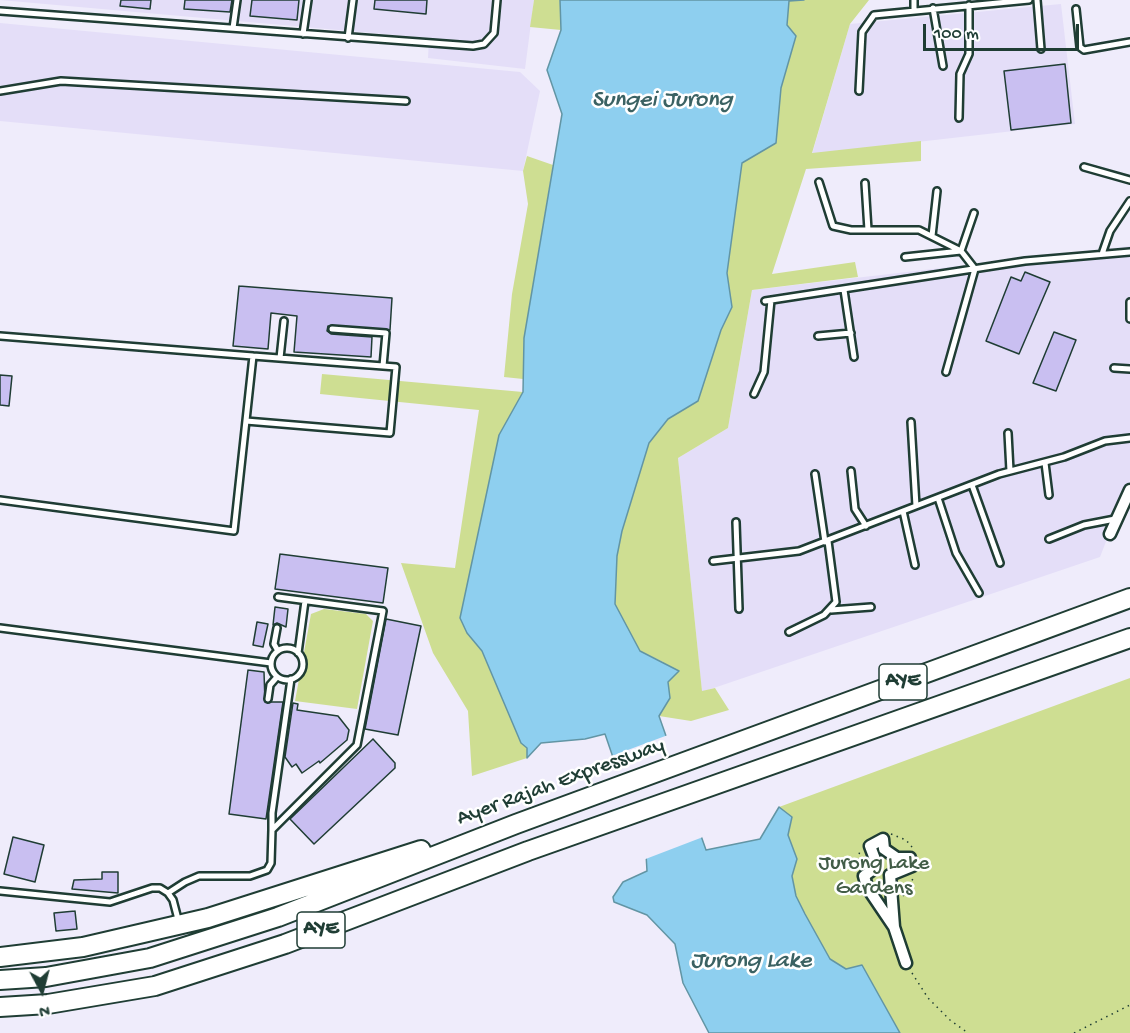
<!DOCTYPE html>
<html>
<head>
<meta charset="utf-8">
<style>
	body { margin:0 }
	#map { position:relative; width:1130px; height:1033px; overflow:hidden; background:#efecfb; font-family:"Gochi Hand",sans-serif }
	canvas { display:block }
	.north { position:absolute; left:12px; top:961px; width:60px; height:60px; -webkit-text-stroke:4px #fff; paint-order:stroke; rotate:173deg; font-size:16px; font-weight:700; line-height:24px; text-align:center; color:#1f3d34 }
	.north::after { content:''; display:block; margin:auto; width:21px; height:27px; background:#1f3d34; clip-path:polygon(50% 0,100% 100%,50% 72%,0 100%) }
	.scale { position:absolute; left:923px; top:24px; width:156px; height:27px; box-sizing:border-box; border:3px solid #1f3d34; border-top:0; padding-left:8px; font-size:18px; line-height:21px; white-space:nowrap; color:#1f3d34; -webkit-text-stroke:4px #fff; paint-order:stroke }
</style>
</head>
<body>
<div id="map">
<canvas width="1130" height="1033"></canvas>
<div class="north">N</div>
<div class="scale">100 m</div>
</div>
<script>
const c = document.querySelector('canvas').getContext('2d');
c.lineJoin = 'round';
function fillPath(path, color) {
  c.fillStyle = color;
  c.fill(path, 'evenodd');
}
function poly(rows) {
  const path = new Path2D();
  for (const r of rows) {
    if (r.length === 3) {
      path.moveTo(r[0] + r[2], r[1]);
      path.arc(r[0], r[1], r[2], 0, 2 * Math.PI);
      continue;
    }
    path.moveTo(r[0], r[1]);
    for (let i = 2; i < r.length; i += 2) path.lineTo(r[i], r[i + 1]);
  }
  return path;
}
function strokePath(path, color, width, dash) {
  c.strokeStyle = color;
  c.lineWidth = width;
  c.lineCap = dash ? 'butt' : 'round';
  c.setLineDash(dash || []);
  c.stroke(path);
}
function label(font, color, halo, rows, align = 'center') {
  c.font = font + ' "Gochi Hand",sans-serif';
  c.lineWidth = 5;
  c.setLineDash([]);
  c.textBaseline = 'middle';
  c.strokeStyle = halo;
  c.fillStyle = color;
  for (const [text, x, y, turn = 0] of rows) {
    c.save();
    c.translate(x, y);
    c.rotate((+turn || 0) * Math.PI / 180);
    c.textAlign = isNaN(turn) ? turn : align;
    if (halo) c.strokeText(text, 0, 0);
    c.fillText(text, 0, 0);
    c.restore();
  }
}
fillPath(poly([
	[0,0,534,0,525,69,428,58,429,38],
	[1061,4,1075,124,812,154,850,24],
	[0,23,520,72,540,91,523,171,0,121],
	[1130,246,1130,480,1100,557,702,692,678,458,728,428,752,290]
]), '#e4def8');
fillPath(poly([
	[534,0,560,0,561,30,530,27],
	[789,0,869,0,850,24,812,153,921,141,921,161,806,169,772,274,855,262,858,277,752,290,728,428,678,458,702,691,715,688,729,710,691,721,659,716,670,698,663,662,640,651,615,605,617,556,622,531,649,443,668,419,698,401,721,330,732,307,727,273,742,163,776,143,781,88,795,36,787,25],
	[527,156,553,165,524,338,523,379,504,377,512,294,528,204,523,171],
	[322,374,523,392,499,435,467,633,482,651,527,748,527,758,472,776,468,711,433,653,401,563,455,568,479,410,320,394],
	[324,609,366,614,373,621,357,709,295,701,311,614],
	[1130,678,1130,1033,900,1033,862,965,846,969,830,959,805,914,796,896,792,876,797,859,788,835,792,818,779,807]
]), '#cede92');
const water = poly([
	[560,0,804,0,789,1,787,25,796,36,781,88,776,143,742,163,727,273,732,307,721,330,698,401,668,419,649,443,622,531,617,556,615,604,640,651,679,671,668,682,670,698,659,716,706,850,760,839,779,807,792,817,788,835,797,859,792,876,796,896,805,914,830,959,846,969,862,965,900,1033,709,1033,683,983,675,944,647,915,614,902,613,897,623,882,647,871,646,854,605,734,585,739,541,743,527,758,527,748,521,743,482,651,467,633,460,618,499,435,523,392,524,338,562,114,547,70,561,30,560,0]
]);
fillPath(water, '#8ecfef');
strokePath(water, '#6295a4', 1.5);
fillPath(poly([
	[668,735,703,837,643,860,609,757]
]), '#efecfb');
const building = poly([
	[121,0,151,0,150,9,120,6,121,0],
	[185,0,232,0,230,12,184,9,185,0],
	[252,0,299,0,297,20,250,16,252,0],
	[375,0,427,0,426,14,374,9,375,0],
	[1065,64,1071,123,1011,130,1004,71,1065,64],
	[1025,272,1050,282,1019,354,986,341,1011,277,1021,281,1025,272],
	[239,286,392,298,390,330,328,326,327,331,331,334,372,337,371,357,294,352,297,316,271,313,268,349,233,346,239,286],
	[1054,332,1076,340,1056,391,1033,383,1054,332],
	[0,375,12,376,9,406,0,405,0,375],
	[280,554,388,568,383,603,275,589,280,554],
	[275,607,288,609,286,627,277,623,273,625,275,607],
	[386,619,421,626,398,735,365,729,386,619],
	[257,622,268,624,263,647,253,645,257,622],
	[248,670,264,672,265,702,283,702,266,819,229,814,248,670],
	[293,703,298,704,297,710,338,716,349,730,347,740,320,763,319,761,302,773,296,764,292,767,285,757,293,703],
	[373,739,395,763,395,768,314,844,290,819,373,739],
	[13,837,44,845,35,882,4,874,13,837],
	[102,872,118,872,118,893,72,889,74,880,102,879,102,872],
	[75,911,77,929,56,931,54,913,75,911]
]);
fillPath(building, '#c9bff1');
strokePath(building, '#1f3d34', 1.5);
const lane = poly([
	[1037,0,1041,49],
	[933,8,943,66],
	[1076,9,1080,47,1084,50,1130,42],
	[914,10,914,0],
	[0,11,473,46,484,44,494,33,497,0],
	[233,28,237,0],
	[303,34,308,0],
	[348,38,353,0],
	[0,91,61,81,406,101],
	[859,91,862,32,874,15,1029,0],
	[959,118,960,74,969,54,969,5],
	[1084,167,1130,180],
	[819,182,833,226,851,230,919,230,961,251,975,269,946,372],
	[865,183,868,230],
	[932,236,937,191],
	[1102,254,1110,231,1130,201],
	[905,257,961,251,974,213],
	[844,290,854,357],
	[765,301,1025,261,1130,252],
	[1130,302,1130,319],
	[332,329,386,333,383,366],
	[0,336,253,356,234,531,0,500],
	[818,336,851,333],
	[280,358,284,321],
	[1114,368,1130,369],
	[754,394,764,372,771,300],
	[246,421,390,433,396,367,253,356],
	[911,422,916,506],
	[1008,433,1010,471],
	[1045,463,1049,495],
	[851,471,855,509,866,526],
	[815,474,825,542],
	[972,485,1000,563],
	[938,498,956,553,979,593],
	[903,511,915,565],
	[736,522,739,609],
	[1049,539,1084,525,1115,519],
	[713,561,799,551,999,474,1064,457,1105,441,1130,438],
	[831,610,871,607],
	[0,628,271,663],
	[277,628,274,644,278,651],
	[789,632,824,615,836,602,828,541],
	[287,664,16],
	[298,653,305,601],
	[268,699,270,685,277,677],
	[272,830,272,813,291,679],
	[0,891,110,902,152,888,160,888,168,893,173,900,179,923],
	[168,893,185,882,199,876,250,876,267,870,271,863,272,830,357,745,383,611,278,597]
]);
const street = poly([
	[1110,534,1130,490],
	[894,927,867,887,864,876,875,868,876,862,870,846,883,839,884,849,897,858,910,858,912,866,890,875,894,927,906,963]
]);
const highway = poly([
	[0,957,83,947,208,918,421,850],
	[0,980,46,977,150,958,278,917,516,824,1130,598],
	[0,1007,48,1004,155,986,285,944,528,851,1130,638]
]);
strokePath(lane, '#1f3d34', 10);
strokePath(street, '#1f3d34', 15);
strokePath(highway, '#1f3d34', 22);
strokePath(poly([
	[891,834,906,840,912,847],
	[857,866,860,850],
	[903,896,914,877],
	[912,973,928,998,950,1020,968,1033],
	[1074,1033,1130,1005]
]), '#1f3d34', 1.5, [1.5, 4.5]);
strokePath(lane, '#fff', 5);
strokePath(street, '#fff', 10);
strokePath(highway, '#fff', 18);
for (const [x, y, w] of [
	[903,682,48],
	[321,930,48]
]) {
  const box = new Path2D();
  box.roundRect(x - w / 2, y - 18, w, 36, 4.5);
  c.fillStyle = '#fff';
  c.fill(box);
  strokePath(box, '#1f3d34', 1.5);
}
label('bold 21px', '#1f3d34', null, [
	["AYE",903,682],
	["AYE",321,930]
]);
label('22px', '#1f3d34', '#fff', [
	["Ayer Rajah Expressway",561,783,-20]
]);
label('22px', '#425d47', '#fff', [
	["Jurong Lake",874,865],
	["Gardens",874,890]
]);
label('italic 24px', '#3b6263', '#fff', [
	["Sungei Jurong",662,101],
	["Jurong Lake",751,962]
]);
</script>
</body>
</html>
